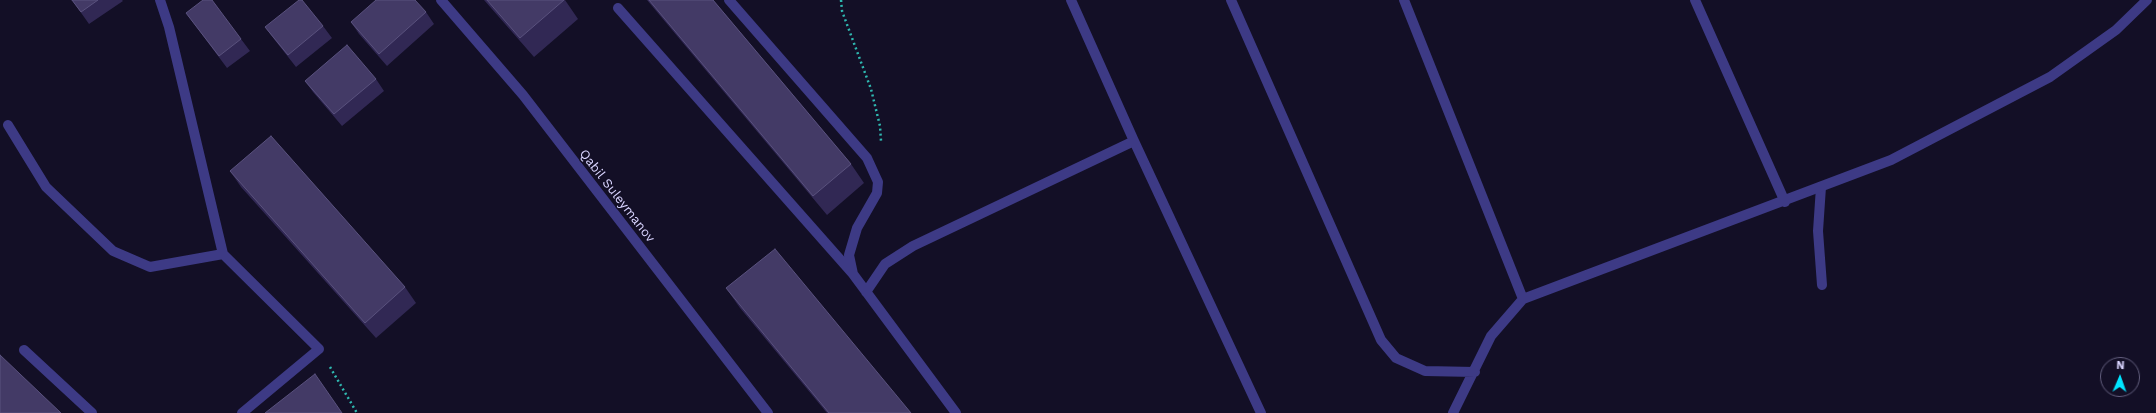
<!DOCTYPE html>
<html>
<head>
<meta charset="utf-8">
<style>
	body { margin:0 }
	#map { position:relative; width:2156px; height:413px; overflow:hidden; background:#130f26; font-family:"Work Sans",sans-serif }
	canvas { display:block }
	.north { position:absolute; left:2100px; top:357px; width:40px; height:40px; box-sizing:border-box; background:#130f26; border:1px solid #625e7d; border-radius:50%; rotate:2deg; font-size:11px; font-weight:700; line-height:16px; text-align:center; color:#d9d4ff }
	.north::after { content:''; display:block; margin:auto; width:14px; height:18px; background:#00e5ff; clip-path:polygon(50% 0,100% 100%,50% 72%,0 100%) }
</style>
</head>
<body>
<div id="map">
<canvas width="2156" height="413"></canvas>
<div class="north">N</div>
</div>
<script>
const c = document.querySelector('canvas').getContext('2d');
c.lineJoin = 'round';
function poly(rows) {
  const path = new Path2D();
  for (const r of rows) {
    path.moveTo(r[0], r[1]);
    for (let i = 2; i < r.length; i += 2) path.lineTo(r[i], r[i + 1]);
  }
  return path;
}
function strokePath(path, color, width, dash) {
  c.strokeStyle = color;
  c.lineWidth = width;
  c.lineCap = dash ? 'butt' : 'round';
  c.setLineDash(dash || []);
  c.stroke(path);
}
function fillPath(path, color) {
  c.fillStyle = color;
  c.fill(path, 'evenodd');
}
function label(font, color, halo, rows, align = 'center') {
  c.font = font + ' "Work Sans",sans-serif';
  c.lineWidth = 3;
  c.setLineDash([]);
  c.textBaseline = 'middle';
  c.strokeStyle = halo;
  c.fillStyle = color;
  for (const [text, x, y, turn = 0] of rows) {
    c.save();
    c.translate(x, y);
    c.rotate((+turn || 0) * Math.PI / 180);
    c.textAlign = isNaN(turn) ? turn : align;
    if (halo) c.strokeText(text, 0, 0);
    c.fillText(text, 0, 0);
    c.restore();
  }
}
strokePath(poly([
	[841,0,842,11,871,89,880,126,881,141],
	[330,367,357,413]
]), '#2fb8b0', 2.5, [2, 3]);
strokePath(poly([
	[160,0,169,27,223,254,319,349,242,413],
	[8,125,46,187,113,251,150,267,223,254],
	[1821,187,1818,231,1822,285],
	[24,350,92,413]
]), '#3d3a85', 10);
strokePath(poly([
	[441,0,523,95,768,413],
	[729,0,867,158,878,182,877,193,857,228,849,255,853,274,956,413],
	[1071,0,1134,141,1261,413],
	[1231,0,1381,340,1396,358,1425,371,1475,372],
	[1404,0,1523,299],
	[1695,0,1785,202],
	[618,8,853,274],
	[866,292,885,264,913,246,1134,141],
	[1453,413,1491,336,1523,299,1891,160,2050,77,2116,30,2147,0]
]), '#3d3a85', 10);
fillPath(poly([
	[72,0,122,0,123,1,89,24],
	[484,0,565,0,578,19,534,57],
	[647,0,713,0,851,164,864,183,827,215],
	[426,12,434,24,387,66,359,34,351,22],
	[186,13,241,39,250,51,227,68],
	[323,26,332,38,296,67,274,39,265,27],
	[376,79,384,91,342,126,313,92,305,81],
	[230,171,405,287,416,303,376,338,241,187],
	[726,288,911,413,827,413,740,308]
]), '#312854');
const building = poly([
	[72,0,98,0,81,12,72,0],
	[203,0,212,0,241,39,219,56,186,13,203,0],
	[299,0,302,0,323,26,288,55,265,27,299,0],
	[376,0,415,0,426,12,379,54,351,22,376,0],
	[487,0,564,0,520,38,487,0],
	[649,0,713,0,851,164,813,196,649,0],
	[347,45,376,79,334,114,305,81,347,45],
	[271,136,405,287,365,323,230,171,271,136],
	[775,249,911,413,829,413,726,288,775,249],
	[0,355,61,413,0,413,0,355],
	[315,374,342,413,265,413,315,374]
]);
fillPath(building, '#433a66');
strokePath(building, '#5a527e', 1);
label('13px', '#d9d4ff', '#130f26', [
	["Qabil Suleymanov",617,196,52]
]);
</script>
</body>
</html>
